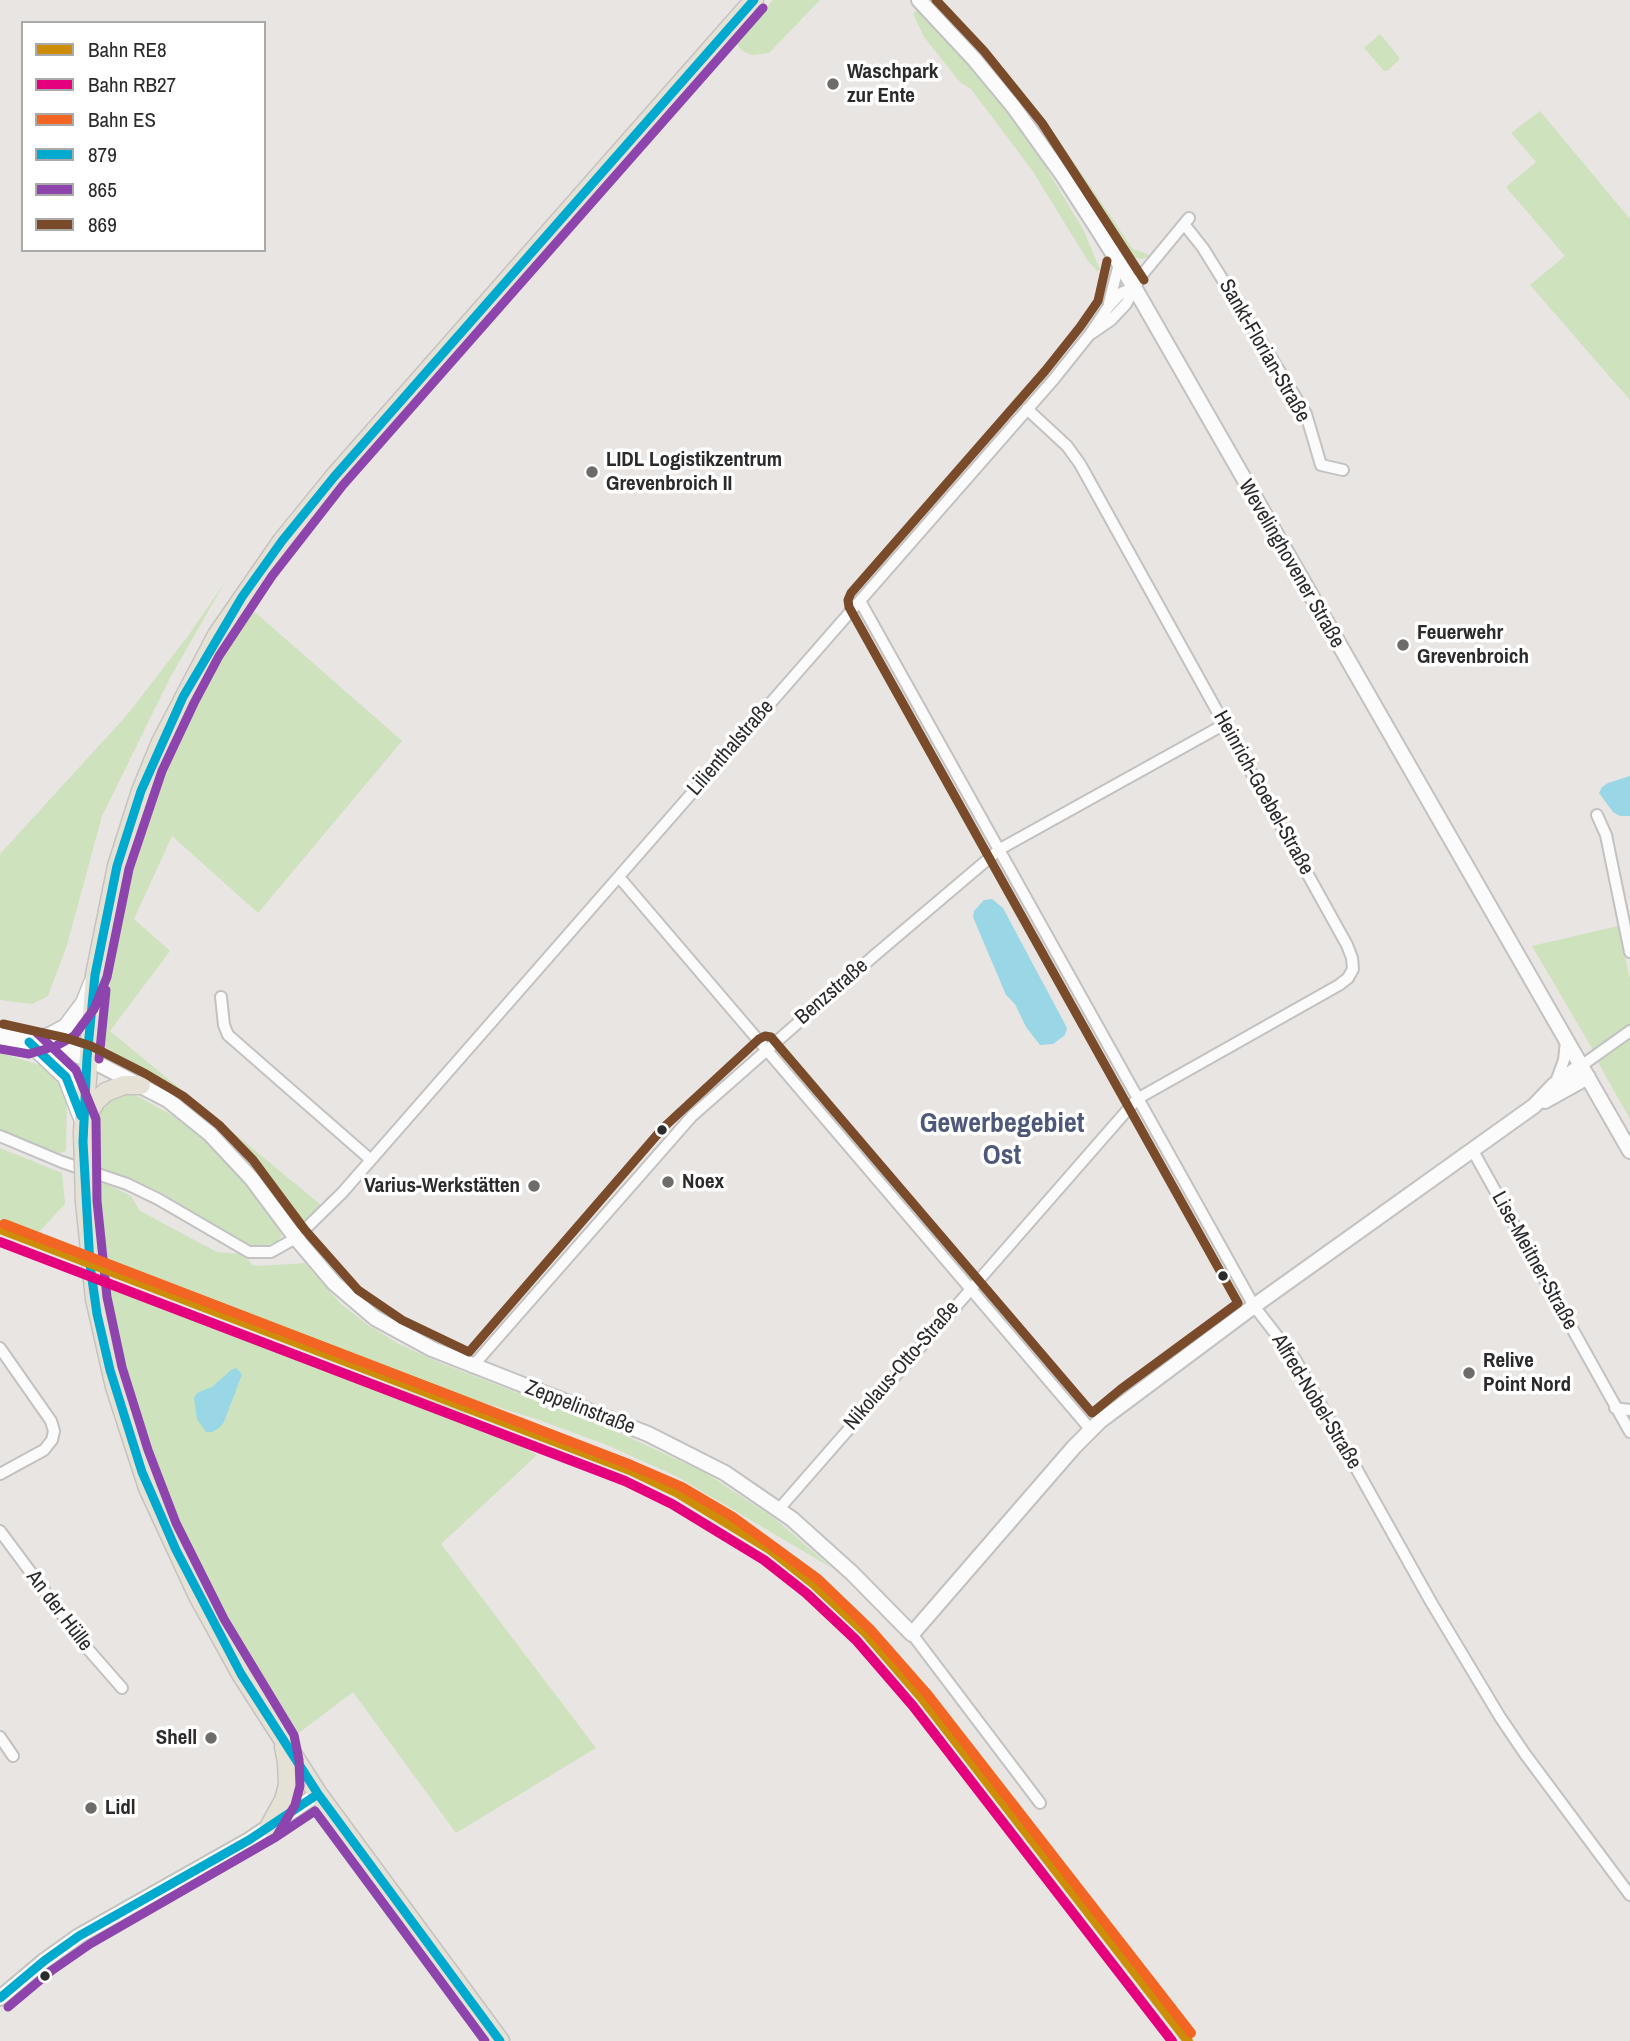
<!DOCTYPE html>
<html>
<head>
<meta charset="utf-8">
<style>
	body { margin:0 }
	#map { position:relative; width:1630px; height:2041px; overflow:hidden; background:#e8e5e2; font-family:"Archivo Narrow",sans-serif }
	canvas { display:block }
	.legend { position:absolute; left:21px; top:21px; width:245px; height:231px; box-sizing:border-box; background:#fff; border:2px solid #aaa; margin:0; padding:9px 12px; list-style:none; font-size:21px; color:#2b2b2b }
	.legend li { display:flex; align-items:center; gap:14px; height:35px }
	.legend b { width:35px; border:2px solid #aaa }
</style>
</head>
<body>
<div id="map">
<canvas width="1630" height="2041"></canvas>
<ul class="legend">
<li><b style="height:9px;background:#ce8d09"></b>Bahn RE8</li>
<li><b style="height:9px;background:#e5007d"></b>Bahn RB27</li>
<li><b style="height:9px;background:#f26522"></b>Bahn ES</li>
<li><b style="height:9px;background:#00a9ce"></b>879</li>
<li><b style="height:9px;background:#8e44ad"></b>865</li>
<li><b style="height:9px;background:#7a4b2a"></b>869</li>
</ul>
</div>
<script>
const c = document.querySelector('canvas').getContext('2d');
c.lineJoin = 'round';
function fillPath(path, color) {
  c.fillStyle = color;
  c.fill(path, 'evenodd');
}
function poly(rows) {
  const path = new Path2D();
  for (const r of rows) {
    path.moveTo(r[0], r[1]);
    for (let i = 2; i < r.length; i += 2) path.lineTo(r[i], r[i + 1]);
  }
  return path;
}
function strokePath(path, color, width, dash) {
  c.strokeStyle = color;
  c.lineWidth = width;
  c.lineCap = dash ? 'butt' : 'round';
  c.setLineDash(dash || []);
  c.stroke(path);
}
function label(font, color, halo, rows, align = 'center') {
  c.font = font + ' "Archivo Narrow",sans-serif';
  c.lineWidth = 7;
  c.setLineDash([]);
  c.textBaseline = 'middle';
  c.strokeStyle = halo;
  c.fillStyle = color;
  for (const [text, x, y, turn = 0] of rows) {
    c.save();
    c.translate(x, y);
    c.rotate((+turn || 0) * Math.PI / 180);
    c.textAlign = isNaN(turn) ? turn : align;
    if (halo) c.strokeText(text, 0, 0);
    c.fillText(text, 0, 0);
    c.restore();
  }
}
fillPath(poly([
	[773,0,820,0,769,53,752,55,742,51,737,44,739,39],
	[935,0,942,0,979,39,1020,88,1046,121,1126,239,1133,249,1150,255,1148,257,1141,259,1133,257,1025,104,994,64],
	[917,10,974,71,1028,138,1084,231,1100,270,1097,271,1088,261,1032,170,971,89,960,82,924,37,913,14],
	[1380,34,1399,57,1399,60,1387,71,1384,71,1364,48],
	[1540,111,1630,219,1630,400,1530,285,1565,256,1506,187,1536,162,1511,133],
	[225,582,171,676,102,816,67,945,48,996,32,1004,0,1000,0,854,127,715,188,636],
	[246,607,257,614,402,741,258,913,172,836,134,919,170,951,110,1031,321,1205,317,1212,303,1221,296,1221,283,1211,230,1142,178,1099,100,1043,110,951,131,854,161,766,180,722,222,643],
	[1618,926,1630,979,1630,1025,1593,1050,1532,946],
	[1630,1037,1630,1119,1599,1064,1599,1059],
	[0,1053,40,1065,58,1077,67,1094,66,1151,60,1153,52,1151,0,1129],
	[130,1092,184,1122,226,1158,267,1207,282,1235,278,1241,259,1248,247,1245,162,1193,138,1182,97,1168,97,1125,99,1111,111,1095],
	[0,1148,62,1173,65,1204,39,1232,34,1233,0,1221],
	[102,1182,131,1196,140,1211,217,1252,240,1254,245,1256,252,1265,259,1266,305,1263,341,1304,368,1325,399,1344,443,1364,604,1426,704,1472,774,1518,832,1568,676,1476,607,1445,536,1419,475,1400,104,1259,98,1183],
	[103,1281,462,1411,537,1455,441,1544,596,1748,456,1833,353,1692,300,1732,290,1733,245,1663,214,1608,191,1563,176,1515,164,1502,141,1440,123,1382,109,1322]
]), '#cee2bd');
fillPath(poly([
	[1630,776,1630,816,1620,816,1613,812,1599,793,1602,787,1608,783],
	[992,899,1003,908,1067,1028,1065,1035,1053,1044,1040,1045,1026,1027,1015,1004,1006,995,973,917,974,911,984,900],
	[236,1368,242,1374,224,1422,219,1428,212,1432,206,1432,197,1419,194,1398,197,1393,212,1387,231,1370]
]), '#99d7e7');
const minor = poly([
	[1184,224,1203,248,1306,414,1321,465,1343,470],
	[1109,303,1119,264],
	[1092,333,1111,320,1126,304,1141,276,1189,218],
	[860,601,1254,1306,1295,1359,1431,1602,1500,1717,1525,1754,1630,1895],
	[1597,815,1606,835,1630,952],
	[619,877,1091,1430],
	[221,997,224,1025,228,1035,371,1160],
	[1581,1066,1630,1031],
	[1556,1082,1564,1060,1566,1041],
	[0,1136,62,1162,127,1184,158,1199,249,1252,271,1252,296,1238,342,1193,1054,379,1090,334,1109,306,1121,293,1134,287],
	[1473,1151,1630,1432],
	[0,1348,51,1421,54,1431,52,1440,44,1450,0,1474],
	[472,1367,692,1116,875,955,1000,849,1225,724],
	[1615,1408,1630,1410],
	[779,1509,1137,1099,1339,985,1348,978,1353,969,1352,958,1347,945,1080,464,1067,446,1027,409],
	[0,1531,87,1648,122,1688],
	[912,1634,1040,1803],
	[0,1737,13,1756]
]);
const tertiary = poly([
	[919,0,974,59,1013,106,1064,177,1097,228,1134,287,1630,1151],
	[87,1058,168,1100,210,1134,252,1179,296,1238,334,1283,375,1318,432,1349,648,1434,725,1473,792,1519,852,1573,912,1634,1074,1447,1100,1421,1254,1306,1534,1106,1554,1085,1581,1066],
	[1545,1101,1588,1077],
	[0,1998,44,1961,79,1936,249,1840,318,1794]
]);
const secondary = poly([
	[0,1036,63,1050,87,1058],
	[29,1042,51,1035,66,1027,84,1003,92,983],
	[29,1042,66,1077,83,1121]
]);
const primary = poly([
	[85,1119,96,1101,106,1092,124,1085,141,1085],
	[83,1132,95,975,117,866,141,791,161,742,217,635,282,541,334,477,754,0],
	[85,1202,95,1299,115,1387,148,1488,198,1596,241,1674,318,1794,500,2041],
	[269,1827,284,1800,288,1785,287,1762,284,1747]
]);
strokePath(minor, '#c2c2c2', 14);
strokePath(tertiary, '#c2c2c2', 18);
strokePath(secondary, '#c2c2c2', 19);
strokePath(primary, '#c5c3c2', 21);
strokePath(minor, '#fcfbfb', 10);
strokePath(tertiary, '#fcfbfb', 14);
strokePath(secondary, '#fcfbfb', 16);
strokePath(primary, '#e6e1d5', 18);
const primaryBridge = poly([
	[83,1132,85,1202]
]);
strokePath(primaryBridge, '#c5c3c2', 21, []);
strokePath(primaryBridge, '#e6e1d5', 18);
strokePath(poly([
	[29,1042,66,1077,81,1116],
	[0,1998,44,1961,79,1936,249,1840,318,1794],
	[500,2041,318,1794,241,1674,176,1550,142,1472,110,1370,97,1314,90,1265,83,1142,87,1058,95,975,117,866,141,791,183,697,242,597,282,541,334,477,754,0]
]), '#00a9ce', 9);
strokePath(poly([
	[0,1049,29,1054,56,1046,74,1036,94,1009,107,977,129,869,162,771,194,703,219,656,272,576,343,485,763,8],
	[99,1059,106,990],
	[276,1837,315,1811,485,2041],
	[8,2007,51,1971,90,1944,276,1837,295,1805,300,1786,299,1760,294,1735,224,1619,176,1523,148,1450,122,1367,107,1297,97,1201,96,1119,76,1070,37,1033]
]), '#8e44ad', 9);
strokePath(poly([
	[936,0,984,51,1042,123,1144,280],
	[3,1024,66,1038,91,1046,146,1074,183,1096,219,1125,253,1160,305,1230,358,1290,402,1320,469,1352,663,1128,759,1039,765,1036,771,1037,1092,1413,1121,1389,1238,1303,849,607,848,600,851,593,1045,371,1080,327,1098,301,1107,261]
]), '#7a4b2a', 9);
strokePath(poly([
	[0,1229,630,1470,678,1493,771,1550,814,1584,865,1632,922,1698,1188,2041]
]), '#ce8d09', 10);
strokePath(poly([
	[0,1242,625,1481,672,1504,764,1560,806,1593,856,1640,913,1706,1172,2041]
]), '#e5007d', 10);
strokePath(poly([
	[4,1224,631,1465,682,1487,733,1517,818,1579,870,1629,928,1695,1191,2033]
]), '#f26522', 10);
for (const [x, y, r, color] of [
	[833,84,7,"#6d6c6b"],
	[592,472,7,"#6d6c6b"],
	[1403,645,7,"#6d6c6b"],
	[662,1130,6,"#2b2b2b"],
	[668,1182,7,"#6d6c6b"],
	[534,1186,7,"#6d6c6b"],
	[1223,1276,6,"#2b2b2b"],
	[1469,1373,7,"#6d6c6b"],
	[211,1738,7,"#6d6c6b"],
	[91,1808,7,"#6d6c6b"],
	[45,1976,6,"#2b2b2b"]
]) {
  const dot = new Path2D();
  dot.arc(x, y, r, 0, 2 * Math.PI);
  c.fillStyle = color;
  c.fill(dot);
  strokePath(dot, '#fff', 2.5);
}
label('bold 21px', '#2b2b2b', '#fff', [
	["Waschpark",847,72],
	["zur Ente",847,96],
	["LIDL Logistikzentrum",606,460],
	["Grevenbroich II",606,484],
	["Feuerwehr",1417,633],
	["Grevenbroich",1417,657],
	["Noex",682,1182],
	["Varius-Werkstätten",520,1186,"right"],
	["Relive",1483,1361],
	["Point Nord",1483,1385],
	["Shell",197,1738,"right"],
	["Lidl",105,1808]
], 'left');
label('21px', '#2b2b2b', '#fff', [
	["Sankt-Florian-Straße",1264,351,60],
	["Wevelinghovener Straße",1291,564,60],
	["Lilienthalstraße",731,748,-49],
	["Heinrich-Goebel-Straße",1263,793,61],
	["Benzstraße",832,992,-41],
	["Lise-Meitner-Straße",1534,1261,61],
	["Nikolaus-Otto-Straße",902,1366,-49],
	["Alfred-Nobel-Straße",1316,1402,59],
	["Zeppelinstraße",580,1408,21],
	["An der Hülle",59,1611,53]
]);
label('bold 28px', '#4e587a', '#fff', [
	["Gewerbegebiet",1002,1124],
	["Ost",1002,1156]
]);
</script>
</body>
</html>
